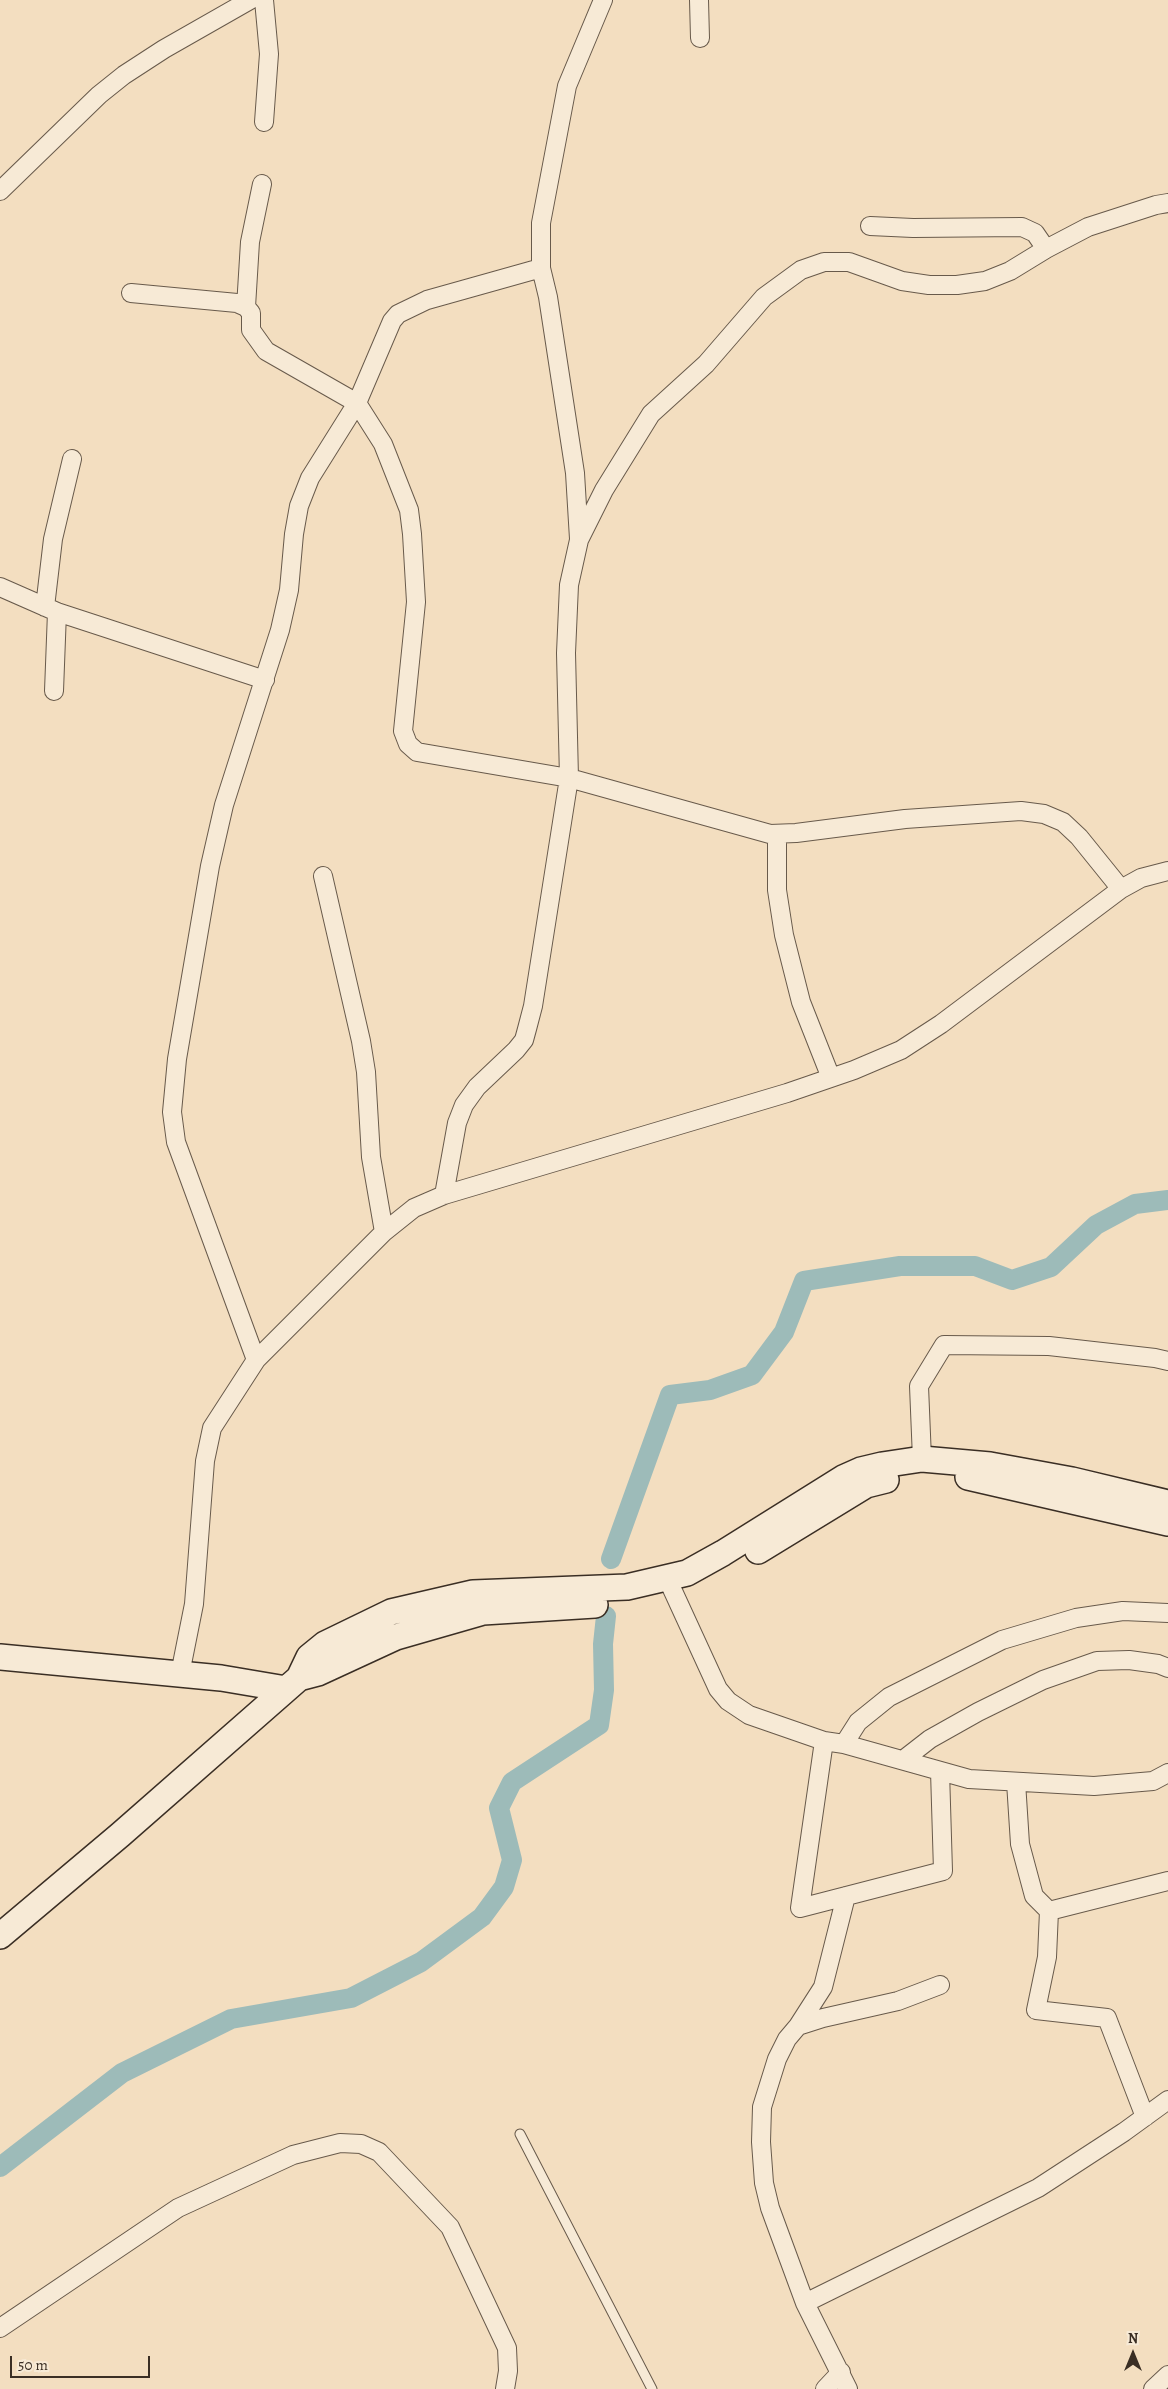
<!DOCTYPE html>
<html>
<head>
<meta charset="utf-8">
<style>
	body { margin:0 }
	#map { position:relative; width:1168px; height:2389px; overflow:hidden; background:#f3dec0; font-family:Alegreya,serif }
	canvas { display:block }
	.north { position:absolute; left:1108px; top:2329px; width:50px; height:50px; -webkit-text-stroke:4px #f7ead6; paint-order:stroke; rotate:0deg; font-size:14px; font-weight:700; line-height:20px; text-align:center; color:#3a2e24 }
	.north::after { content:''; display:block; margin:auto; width:18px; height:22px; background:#3a2e24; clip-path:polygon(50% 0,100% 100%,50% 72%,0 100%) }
	.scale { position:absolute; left:10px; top:2356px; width:140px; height:22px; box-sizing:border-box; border:2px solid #3a2e24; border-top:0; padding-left:6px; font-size:15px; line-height:18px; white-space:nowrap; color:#3a2e24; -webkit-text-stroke:4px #f7ead6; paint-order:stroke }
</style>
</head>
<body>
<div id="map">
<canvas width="1168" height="2389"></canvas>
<div class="north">N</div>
<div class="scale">50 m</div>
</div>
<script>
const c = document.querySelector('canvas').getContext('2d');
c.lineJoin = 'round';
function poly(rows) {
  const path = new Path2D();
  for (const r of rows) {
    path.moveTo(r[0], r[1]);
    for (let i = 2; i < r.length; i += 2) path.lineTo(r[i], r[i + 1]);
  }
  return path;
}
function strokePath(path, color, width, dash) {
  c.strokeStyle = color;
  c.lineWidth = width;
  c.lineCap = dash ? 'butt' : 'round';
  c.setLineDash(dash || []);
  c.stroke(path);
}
strokePath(poly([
	[611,1559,670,1395,710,1390,752,1375,784,1332,804,1281,900,1266,975,1266,1012,1280,1051,1267,1096,1225,1135,1204,1168,1200],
	[0,2167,122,2073,231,2019,351,1998,421,1962,482,1917,504,1887,512,1860,499,1808,512,1782,599,1725,604,1690,603,1644,606,1616]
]), '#9dbbb9', 20);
const lane = poly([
	[520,2134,652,2389]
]);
const street = poly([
	[699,0,700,38],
	[264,122,269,54,264,0],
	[0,191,99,95,124,75,164,49,250,0],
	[870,226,913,228,1022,227,1035,233,1046,249],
	[131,293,237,303,246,307,251,313,251,330,266,351,357,403,383,444,409,510,412,534,416,602,403,731,408,744,417,752,569,778,770,834,796,833,905,819,1021,811,1044,814,1063,822,1079,837,1121,889],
	[246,307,250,242,262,184],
	[579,539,575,473,548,297,541,268,541,223,567,86,603,0],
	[0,587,57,612,265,680],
	[45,607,53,539,72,459],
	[54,691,57,612],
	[777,834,777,890,784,935,801,1002,831,1078],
	[323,876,361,1041,366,1072,371,1157,384,1232],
	[444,1195,457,1123,464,1105,477,1087,516,1050,524,1040,527,1029,533,1006,569,778,566,653,569,585,579,540,604,490,651,414,706,364,764,297,801,270,824,262,849,262,902,281,929,285,957,285,985,281,1010,271,1046,249,1088,227,1156,205,1168,203],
	[256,1360,176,1142,172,1112,177,1059,210,866,224,805,280,630,289,590,294,534,299,506,310,478,357,403,392,321,398,314,427,300,541,268],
	[922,1459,919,1386,944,1345,1049,1346,1155,1358,1168,1361],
	[667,1578,718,1689,728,1701,749,1715,824,1741,844,1744,969,1779,1094,1786,1153,1781,1168,1773],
	[180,1674,194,1604,205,1461,212,1428,256,1360,384,1232,414,1208,444,1195,787,1093,854,1070,901,1050,941,1024,1121,889,1141,878,1168,871],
	[824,1741,800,1908,943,1871,940,1771],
	[844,1744,858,1722,889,1697,1002,1640,1076,1618,1123,1611,1168,1613],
	[903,1760,930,1739,978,1712,1043,1680,1097,1661,1129,1660,1158,1664,1168,1668],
	[1016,1782,1020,1844,1034,1896,1049,1911,1168,1881],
	[1049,1911,1047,1957,1036,2010,1107,2018,1145,2117],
	[798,2026,823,1987,846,1896],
	[805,2303,1038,2188,1124,2132,1168,2100],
	[0,2328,178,2208,293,2155,340,2143,361,2144,379,2152,450,2227,507,2348,508,2371,505,2389],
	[825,2389,841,2372],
	[848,2389,805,2303,770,2208,764,2183,761,2142,762,2107,777,2059,787,2039,798,2026,823,2018,898,2001,940,1985],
	[1153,2389,1168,2375]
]);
const secondary = poly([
	[968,1477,1168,1523],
	[758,1551,866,1485,886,1480],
	[0,1657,221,1678,286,1689],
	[299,1678,318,1673,396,1637,483,1612,595,1605],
	[0,1936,120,1835,299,1678,309,1657,325,1644,391,1612,473,1593,627,1587,687,1573,723,1553,843,1478,861,1470,882,1465,922,1459,990,1465,1072,1480,1168,1503]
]);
strokePath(lane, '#685a4b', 11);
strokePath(street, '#685a4b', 20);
strokePath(secondary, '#3a2e24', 28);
strokePath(lane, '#f7ead6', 9);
strokePath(street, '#f7ead6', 18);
strokePath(secondary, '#f7ead6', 25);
</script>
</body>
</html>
